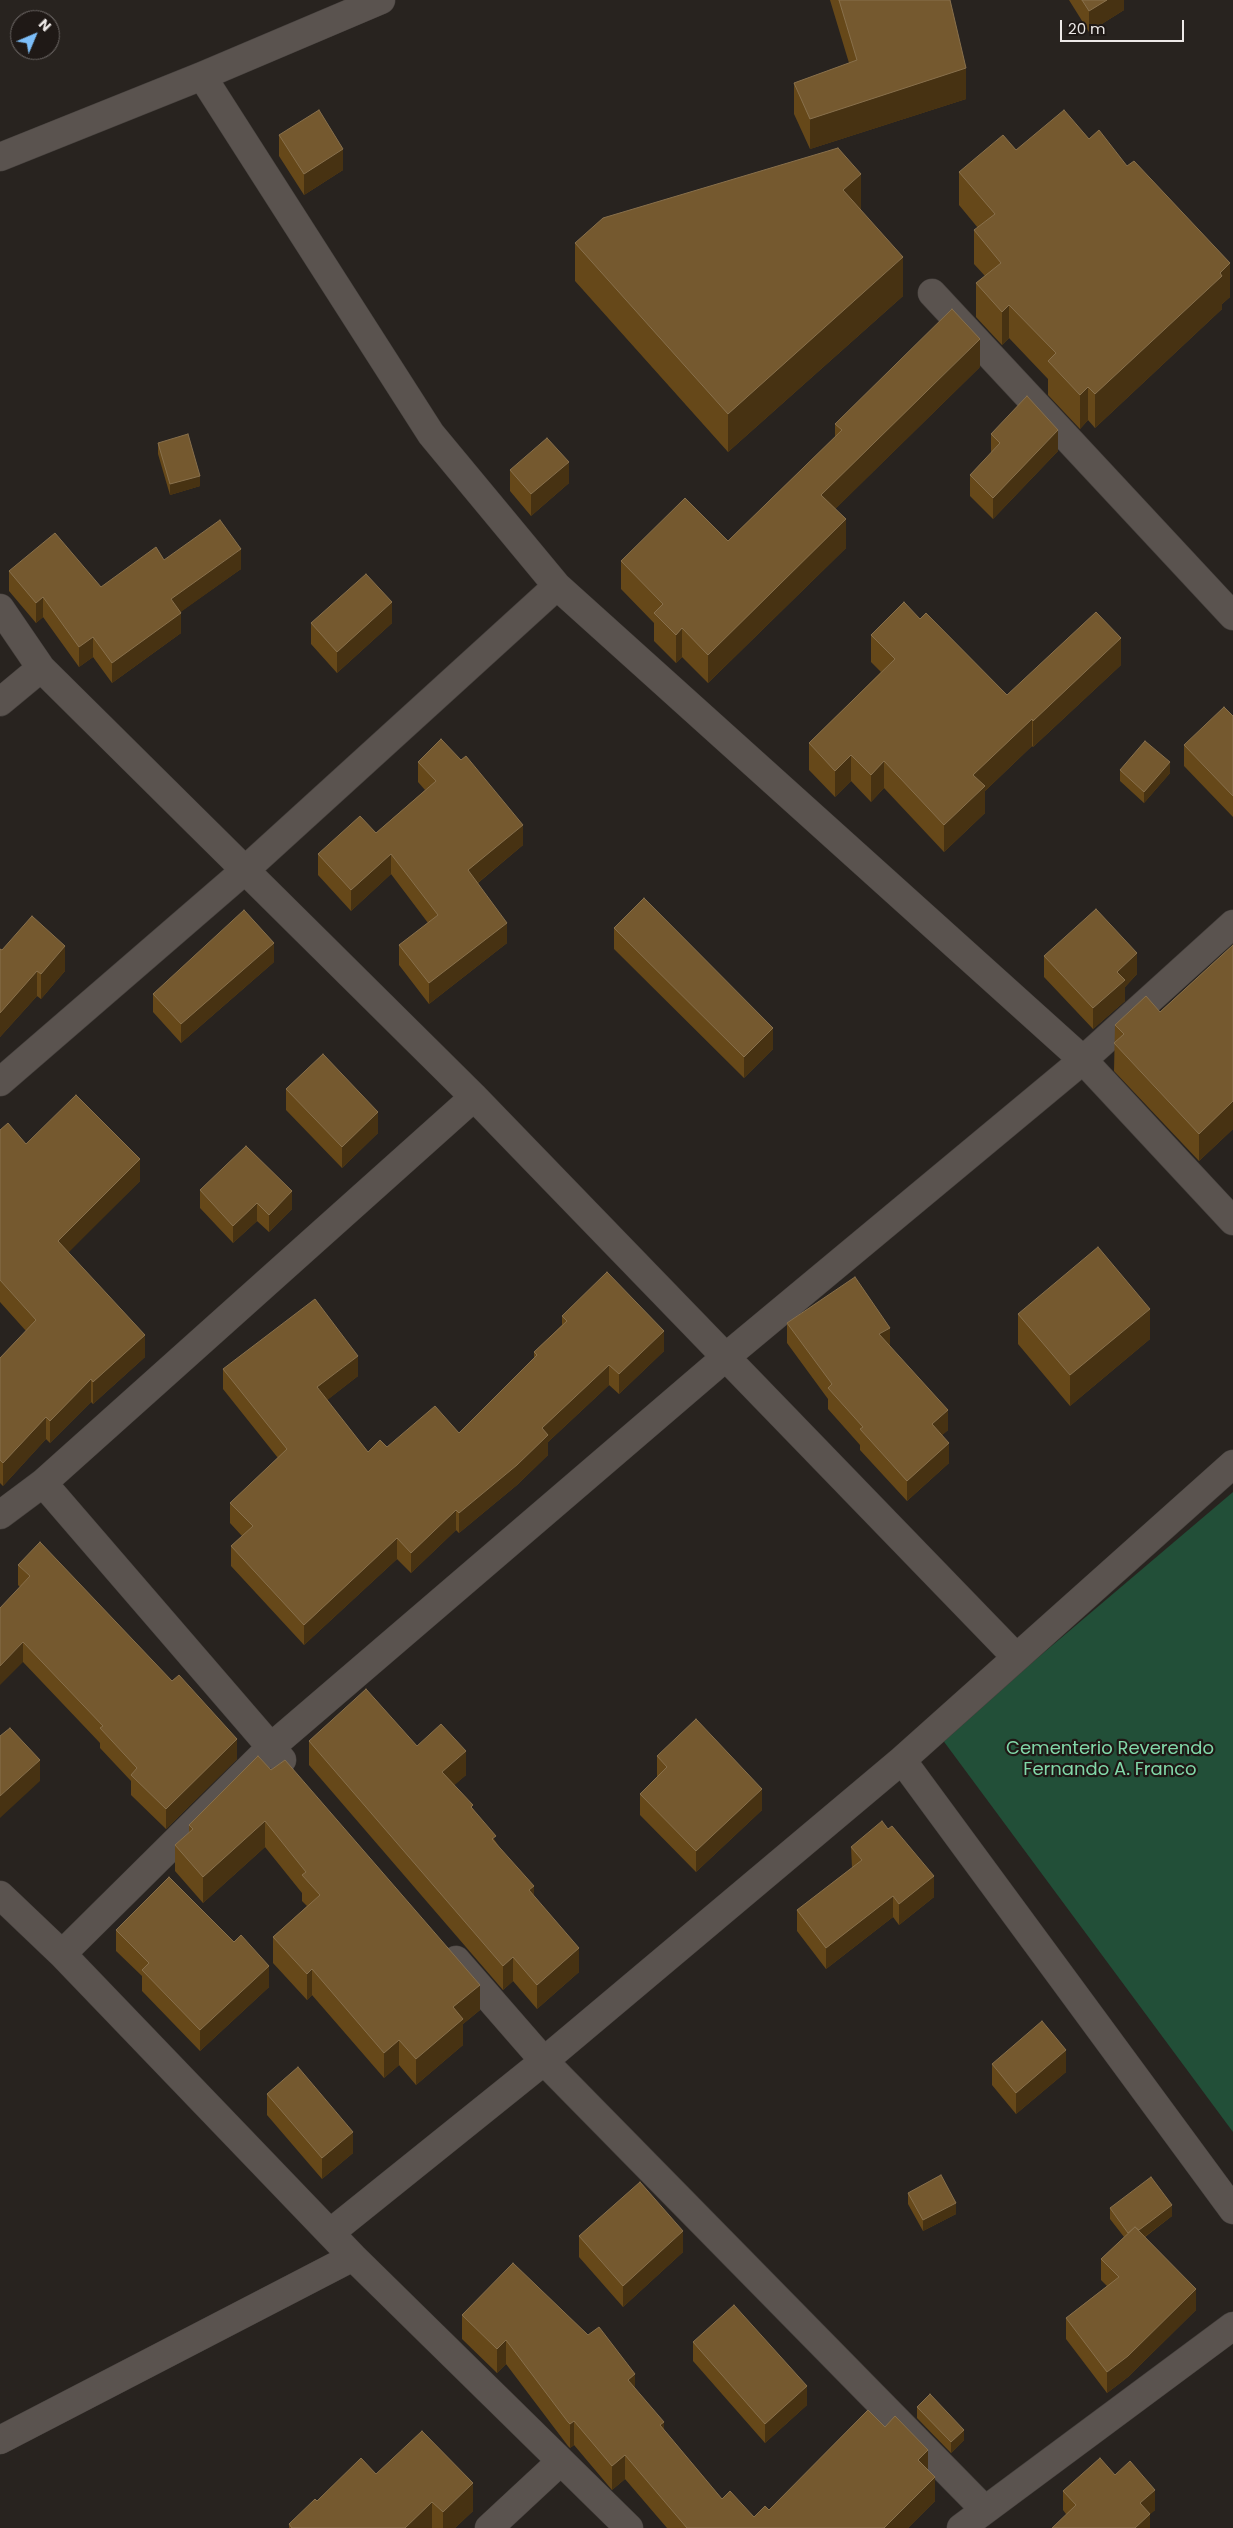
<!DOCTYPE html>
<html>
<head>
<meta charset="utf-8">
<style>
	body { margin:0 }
	#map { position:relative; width:1233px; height:2528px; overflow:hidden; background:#28231f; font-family:Poppins,sans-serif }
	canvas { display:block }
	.north { position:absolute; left:10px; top:10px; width:50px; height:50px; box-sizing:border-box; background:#1f1916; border:1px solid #716c6a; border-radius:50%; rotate:45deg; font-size:14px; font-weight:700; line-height:20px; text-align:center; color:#ede9e7 }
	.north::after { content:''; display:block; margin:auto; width:18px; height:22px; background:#7cbef9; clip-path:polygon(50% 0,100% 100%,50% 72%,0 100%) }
	.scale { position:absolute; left:1060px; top:20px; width:124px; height:22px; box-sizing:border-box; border:2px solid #ede9e7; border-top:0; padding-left:6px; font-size:15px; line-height:18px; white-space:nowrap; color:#ede9e7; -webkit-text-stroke:4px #1f1916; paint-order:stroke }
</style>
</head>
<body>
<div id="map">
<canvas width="1233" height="2528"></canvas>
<div class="north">N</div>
<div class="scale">20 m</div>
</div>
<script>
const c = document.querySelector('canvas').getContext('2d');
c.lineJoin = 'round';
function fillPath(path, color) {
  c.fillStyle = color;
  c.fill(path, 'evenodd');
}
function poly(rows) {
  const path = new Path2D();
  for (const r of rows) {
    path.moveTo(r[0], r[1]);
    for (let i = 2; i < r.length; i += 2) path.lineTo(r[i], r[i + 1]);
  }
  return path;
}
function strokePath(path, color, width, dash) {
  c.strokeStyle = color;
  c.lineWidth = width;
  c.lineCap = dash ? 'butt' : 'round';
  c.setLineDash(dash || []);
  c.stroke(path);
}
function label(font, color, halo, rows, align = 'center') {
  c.font = font + ' Poppins,sans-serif';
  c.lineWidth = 4.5;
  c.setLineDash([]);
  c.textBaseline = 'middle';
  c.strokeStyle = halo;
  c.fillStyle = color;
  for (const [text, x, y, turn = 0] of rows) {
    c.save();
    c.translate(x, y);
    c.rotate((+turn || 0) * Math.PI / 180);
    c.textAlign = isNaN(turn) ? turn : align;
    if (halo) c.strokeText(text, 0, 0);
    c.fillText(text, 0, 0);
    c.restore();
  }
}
fillPath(poly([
	[1233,1492,1233,2132,942,1739]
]), '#224f38');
const street = poly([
	[202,76,431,434,557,586,1083,1060,1233,1221],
	[0,157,202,76,381,0],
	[932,293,1233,616],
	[0,608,41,668,474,1097,1016,1657],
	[0,702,41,668],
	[0,1082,244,871,557,586],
	[43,1483,282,1760],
	[0,1515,43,1483,474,1097],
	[902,1760,1233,2210],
	[0,1895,62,1954,353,2257,629,2528],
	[62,1954,271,1747,727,1356,1083,1060,1233,924],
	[456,1960,544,2061,985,2510],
	[330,2233,544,2061,902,1760,1233,1464],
	[0,2440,353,2257],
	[489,2528,560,2462],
	[961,2528,1233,2326]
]);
strokePath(street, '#46413e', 29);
strokePath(street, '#5a534f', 28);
fillPath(poly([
	[830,0,950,0,966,99,810,149,794,114,794,83,849,63],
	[1069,0,1124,0,1124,10,1089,32],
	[279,135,343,170,304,195,279,156],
	[1089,139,1230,297,1222,304,1222,309,1095,428,1088,420,1080,429,1048,395,1048,379,1009,338,1002,345,976,317,976,283,985,276,974,264,974,230,978,228,959,205,959,172,1016,150],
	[575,243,903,296,728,452,575,281],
	[980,367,835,509,846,548,708,683,682,657,676,663,654,641,654,623,621,589,621,561,728,541,835,437,835,424],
	[991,434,1058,451,993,519,970,496,970,475,991,453],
	[158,443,200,486,170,495,158,454],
	[510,470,569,483,531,516,510,491],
	[164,560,241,569,180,612,181,633,112,683,93,657,79,667,43,617,36,623,9,591,9,571,101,587],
	[920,619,1007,695,1121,665,1033,747,1032,746,985,791,985,813,944,852,884,788,871,802,851,781,835,797,809,770,809,743,881,672,871,662,871,635],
	[311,623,392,623,337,673,311,644],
	[1233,716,1233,817,1184,766,1184,745],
	[418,762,523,845,478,883,507,943,429,1004,399,965,399,945,428,923,391,874,351,911,318,875,318,854,376,833,425,790,418,782],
	[1120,770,1170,773,1144,803,1120,781],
	[614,928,773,1049,744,1078,614,949],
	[1233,945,1233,1129,1199,1161,1114,1071,1115,1025,1160,1012],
	[0,949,2,950,65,971,41,999,37,996,0,1037],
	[1044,956,1137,974,1125,987,1125,1001,1093,1029,1044,977],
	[274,962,181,1043,153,1012,153,994],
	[286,1089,378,1133,342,1168,286,1110],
	[0,1130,26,1144,140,1181,68,1252,145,1357,93,1404,91,1402,50,1443,46,1439,3,1486,0,1483,0,1358,26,1331,0,1302],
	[200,1190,292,1209,269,1232,257,1221,233,1243,200,1208],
	[1018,1314,1150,1339,1070,1406,1018,1344],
	[562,1316,664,1351,619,1394,609,1385,548,1442,548,1455,517,1485,459,1533,456,1530,411,1573,397,1559,304,1645,231,1566,231,1546,242,1536,230,1523,230,1503,278,1458,223,1389,223,1369,358,1376,327,1400,368,1452,387,1447,459,1433,534,1358,534,1352,562,1325],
	[787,1323,890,1346,948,1430,942,1435,949,1463,907,1501,860,1450,860,1445,828,1409,828,1399,787,1343],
	[18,1565,237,1759,166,1829,131,1795,131,1781,100,1748,100,1743,23,1662,20,1587,18,1585],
	[309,1741,417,1746,466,1775,454,1785,473,1809,496,1842,579,1972,537,2009,513,1981,503,1990,309,1765],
	[258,1756,480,2010,463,2024,463,2045,416,2085,399,2065,384,2078,312,1995,307,2000,273,1963,273,1937,307,1906,302,1901,302,1893,265,1847,203,1903,175,1871,175,1845,189,1833,189,1825],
	[657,1756,762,1810,696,1872,640,1815,640,1794,657,1777],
	[851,1847,934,1897,899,1925,893,1917,826,1969,797,1931,797,1910,852,1868],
	[116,1930,269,1987,200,2051,142,1991,142,1976,116,1951],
	[992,2064,1066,2072,1016,2114,992,2085],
	[267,2094,353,2153,322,2179,267,2115],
	[908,2193,956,2214,923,2231,908,2204],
	[1110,2208,1172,2216,1145,2237,1196,2310,1128,2377,1107,2393,1066,2339,1066,2318,1107,2286,1101,2280,1101,2259,1124,2237,1110,2219],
	[579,2236,683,2252,623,2307,579,2257],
	[462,2315,635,2389,664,2430,722,2499,754,2517,769,2510,928,2470,935,2501,908,2528,667,2528,625,2479,612,2490,574,2445,570,2448,568,2446,506,2364,497,2373,462,2339],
	[693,2342,807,2405,765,2443,693,2361],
	[917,2407,964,2440,951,2453,917,2418],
	[376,2474,473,2511,455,2528,289,2528,289,2524,317,2501],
	[1115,2475,1155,2510,1150,2514,1150,2528,1066,2514,1063,2510,1063,2491]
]), '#664819');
fillPath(poly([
	[1107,0,1124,0,1124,10,1089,32,1089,11],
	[966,68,966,99,810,149,810,119],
	[343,149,343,170,304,195,304,174],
	[861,174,861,212,843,190],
	[903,257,903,296,728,452,728,414],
	[1230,263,1230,297,1222,304,1222,309,1095,428,1095,394],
	[1009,305,1009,338,1002,345,1002,312],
	[980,339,980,367,821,523,821,495],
	[1088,387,1088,420,1080,429,1080,395],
	[1058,430,1058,451,993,519,993,498],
	[569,462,569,483,531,516,531,494],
	[200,476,200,486,170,495,170,484],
	[846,519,846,548,708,683,708,655],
	[241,549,241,569,171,619,171,599],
	[43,597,43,617,36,623,36,603],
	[392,602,392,623,337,673,337,652],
	[181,613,181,633,112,683,112,663],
	[682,628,682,657,676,663,676,635],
	[93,637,93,657,79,667,79,647],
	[1121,638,1121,665,1033,747,1033,721],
	[1032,719,1032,746,985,791,985,813,944,852,944,825,973,775],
	[851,755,851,781,835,797,835,771],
	[884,761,884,788,871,802,871,775],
	[1170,762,1170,773,1144,803,1144,792],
	[523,825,523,845,468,891,468,870],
	[391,854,391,874,351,911,351,890],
	[507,923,507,943,429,1004,429,983],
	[274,943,274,962,181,1043,181,1024],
	[65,946,65,971,41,999,41,974],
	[1137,953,1137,974,1125,987,1125,1001,1093,1029,1093,1008,1117,972],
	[37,971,37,996,0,1037,0,1013],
	[773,1028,773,1049,744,1078,744,1057],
	[1233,1101,1233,1129,1199,1161,1199,1134],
	[378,1112,378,1133,342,1168,342,1147],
	[140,1159,140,1181,58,1263,58,1241],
	[292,1191,292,1209,269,1232,269,1215],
	[257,1203,257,1221,233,1243,233,1226],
	[1150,1309,1150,1339,1070,1406,1070,1375],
	[890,1328,890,1348,879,1334],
	[664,1331,664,1351,619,1394,619,1374],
	[145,1335,145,1357,93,1404,93,1382],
	[358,1356,358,1376,317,1408,317,1387],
	[609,1365,609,1385,548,1442,548,1455,517,1485,459,1533,459,1513,542,1428],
	[91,1379,91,1402,50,1443,50,1421],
	[948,1410,948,1430,932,1444,932,1424],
	[46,1417,46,1439,3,1486,3,1463],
	[949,1443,949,1463,907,1501,907,1481],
	[456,1510,456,1530,411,1573,411,1553],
	[397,1538,397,1559,304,1645,304,1625],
	[23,1642,23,1662,0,1685,0,1666],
	[237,1739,237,1759,166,1829,166,1809],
	[466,1751,466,1775,442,1796,442,1772],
	[40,1760,40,1781,0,1818,0,1796],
	[762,1789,762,1810,696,1872,696,1851],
	[265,1821,265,1847,203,1903,203,1877],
	[934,1876,934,1897,899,1925,899,1904],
	[534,1886,534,1910,529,1890],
	[893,1896,893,1917,826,1969,826,1948],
	[579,1948,579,1972,537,2009,537,1985],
	[513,1957,513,1981,503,1990,503,1966],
	[269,1966,269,1987,200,2051,200,2030],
	[312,1969,312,1995,307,2000,307,1974],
	[480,1985,480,2010,463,2024,463,2045,416,2085,416,2059,453,2007],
	[399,2040,399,2065,384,2078,384,2053],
	[1066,2050,1066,2072,1016,2114,1016,2093],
	[353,2132,353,2153,322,2179,322,2158],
	[956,2203,956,2214,923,2231,923,2220],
	[1172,2205,1172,2216,1131,2247,1131,2236],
	[683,2231,683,2252,623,2307,623,2286],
	[1196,2289,1196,2310,1128,2377,1107,2393,1107,2372],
	[506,2340,506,2364,497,2373,497,2349],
	[635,2374,635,2398,628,2380],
	[807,2386,807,2405,765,2443,765,2424],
	[574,2421,574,2445,570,2448,570,2424],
	[664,2422,664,2446,660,2425],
	[964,2430,964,2440,951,2453,951,2442],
	[928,2450,928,2474,918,2460],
	[625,2455,625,2479,612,2490,612,2466],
	[935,2477,935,2501,908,2528,884,2528],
	[473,2483,473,2511,455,2528,443,2528,443,2512],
	[1155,2490,1155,2510,1140,2523,1140,2503],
	[432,2502,432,2528,405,2528],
	[1150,2514,1150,2528,1135,2528]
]), '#473212');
const building = poly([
	[839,0,950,0,966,68,810,119,794,83,857,60,839,0],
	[1082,0,1107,0,1089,11,1082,0],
	[319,110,343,149,304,174,279,135,319,110],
	[1064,110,1089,139,1099,130,1127,166,1134,161,1230,263,1220,273,1222,276,1095,394,1088,387,1080,395,1048,361,1056,353,1009,305,1002,312,976,283,1001,263,974,230,995,214,959,172,1003,135,1016,150,1064,110],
	[838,148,861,174,843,190,903,257,728,414,575,243,603,218,838,148],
	[952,309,980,339,821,495,846,519,708,655,682,628,676,635,654,613,663,604,621,561,685,498,728,541,842,430,835,424,952,309],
	[1027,396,1058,430,993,498,970,475,1000,443,991,434,1027,396],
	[188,434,200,476,170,484,158,443,188,434],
	[547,438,569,462,531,494,510,470,547,438],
	[220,520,241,549,171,599,181,613,112,663,93,637,79,647,43,597,36,603,9,571,55,533,101,587,156,547,164,560,220,520],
	[366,574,392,602,337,652,311,623,366,574],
	[904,602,920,619,926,613,1007,695,1096,612,1121,638,1033,721,1032,719,973,775,985,786,944,825,884,761,871,775,851,755,835,771,809,743,895,659,871,635,904,602],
	[1224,707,1233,716,1233,796,1184,745,1224,707],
	[441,739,461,760,466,756,523,825,468,870,507,923,429,983,399,945,438,915,391,854,351,890,318,854,360,816,376,833,436,781,418,762,441,739],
	[1145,741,1170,762,1144,792,1120,770,1145,741],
	[644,898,773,1028,744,1057,614,928,644,898],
	[1096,909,1137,953,1117,972,1125,980,1093,1008,1044,956,1096,909],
	[244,910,274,943,181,1024,153,994,244,910],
	[32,916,65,946,41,974,37,971,0,1013,0,949,2,950,32,916],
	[1233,945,1233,1101,1199,1134,1114,1043,1124,1034,1115,1025,1146,996,1160,1012,1233,945],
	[323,1054,378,1112,342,1147,286,1089,323,1054],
	[76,1095,140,1159,58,1241,145,1335,93,1382,91,1379,50,1421,46,1417,3,1463,0,1460,0,1358,36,1320,0,1280,0,1130,8,1123,26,1144,76,1095],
	[246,1146,292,1191,269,1215,257,1203,233,1226,200,1190,246,1146],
	[1098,1247,1150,1309,1070,1375,1018,1314,1098,1247],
	[607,1272,664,1331,619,1374,609,1365,542,1428,548,1435,517,1465,459,1513,456,1510,411,1553,397,1538,304,1625,231,1546,253,1526,230,1503,287,1449,223,1369,315,1299,358,1356,317,1387,368,1452,380,1440,387,1447,435,1406,459,1433,537,1355,534,1352,567,1321,562,1316,607,1272],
	[855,1277,890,1328,879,1334,948,1410,932,1424,949,1443,907,1481,860,1429,863,1427,828,1388,832,1384,787,1323,855,1277],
	[40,1542,172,1681,179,1675,237,1739,166,1809,131,1775,137,1768,100,1728,103,1726,23,1642,0,1666,0,1608,30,1576,18,1565,40,1542],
	[366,1689,417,1746,441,1724,466,1751,442,1772,473,1805,471,1807,496,1836,492,1839,534,1886,529,1890,579,1948,537,1985,513,1957,503,1966,309,1741,366,1689],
	[696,1719,762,1789,696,1851,640,1794,667,1767,657,1756,696,1719],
	[10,1728,40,1760,0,1796,0,1736,10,1728],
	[258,1756,271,1770,285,1760,480,1985,453,2007,463,2019,416,2059,399,2040,384,2053,312,1969,307,1974,273,1937,320,1895,302,1875,306,1872,265,1821,203,1877,175,1845,193,1829,189,1825,258,1756],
	[882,1821,888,1829,892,1826,934,1876,899,1904,893,1896,826,1948,797,1910,862,1860,851,1847,882,1821],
	[169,1877,234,1942,241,1935,269,1966,200,2030,142,1970,149,1963,116,1930,169,1877],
	[1042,2021,1066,2050,1016,2093,992,2064,1042,2021],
	[298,2067,353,2132,322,2158,267,2094,298,2067],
	[941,2175,956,2203,923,2220,908,2193,941,2175],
	[1151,2177,1172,2205,1139,2230,1135,2227,1128,2233,1110,2208,1151,2177],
	[640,2182,683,2231,623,2286,579,2236,640,2182],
	[1135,2227,1196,2289,1128,2356,1107,2372,1066,2318,1119,2277,1101,2259,1135,2227],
	[513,2263,588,2335,599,2327,635,2374,628,2380,664,2422,660,2425,722,2499,730,2491,754,2517,765,2506,769,2510,868,2410,885,2427,895,2416,928,2450,918,2460,935,2477,884,2528,687,2528,625,2455,612,2466,574,2421,570,2424,568,2422,506,2340,497,2349,462,2315,513,2263],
	[734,2305,807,2386,765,2424,693,2342,734,2305],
	[930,2394,964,2430,951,2442,917,2407,930,2394],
	[422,2431,473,2483,443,2512,432,2502,405,2528,292,2528,289,2524,315,2499,317,2501,361,2458,376,2474,422,2431],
	[1100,2458,1115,2475,1130,2461,1155,2490,1140,2503,1150,2514,1135,2528,1052,2528,1076,2505,1063,2491,1100,2458]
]);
fillPath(building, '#75592f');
strokePath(building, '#88704c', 1);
label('18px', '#81d7a8', '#1f1916', [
	["Cementerio Reverendo",1110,1749],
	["Fernando A. Franco",1110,1770]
]);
</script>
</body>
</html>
